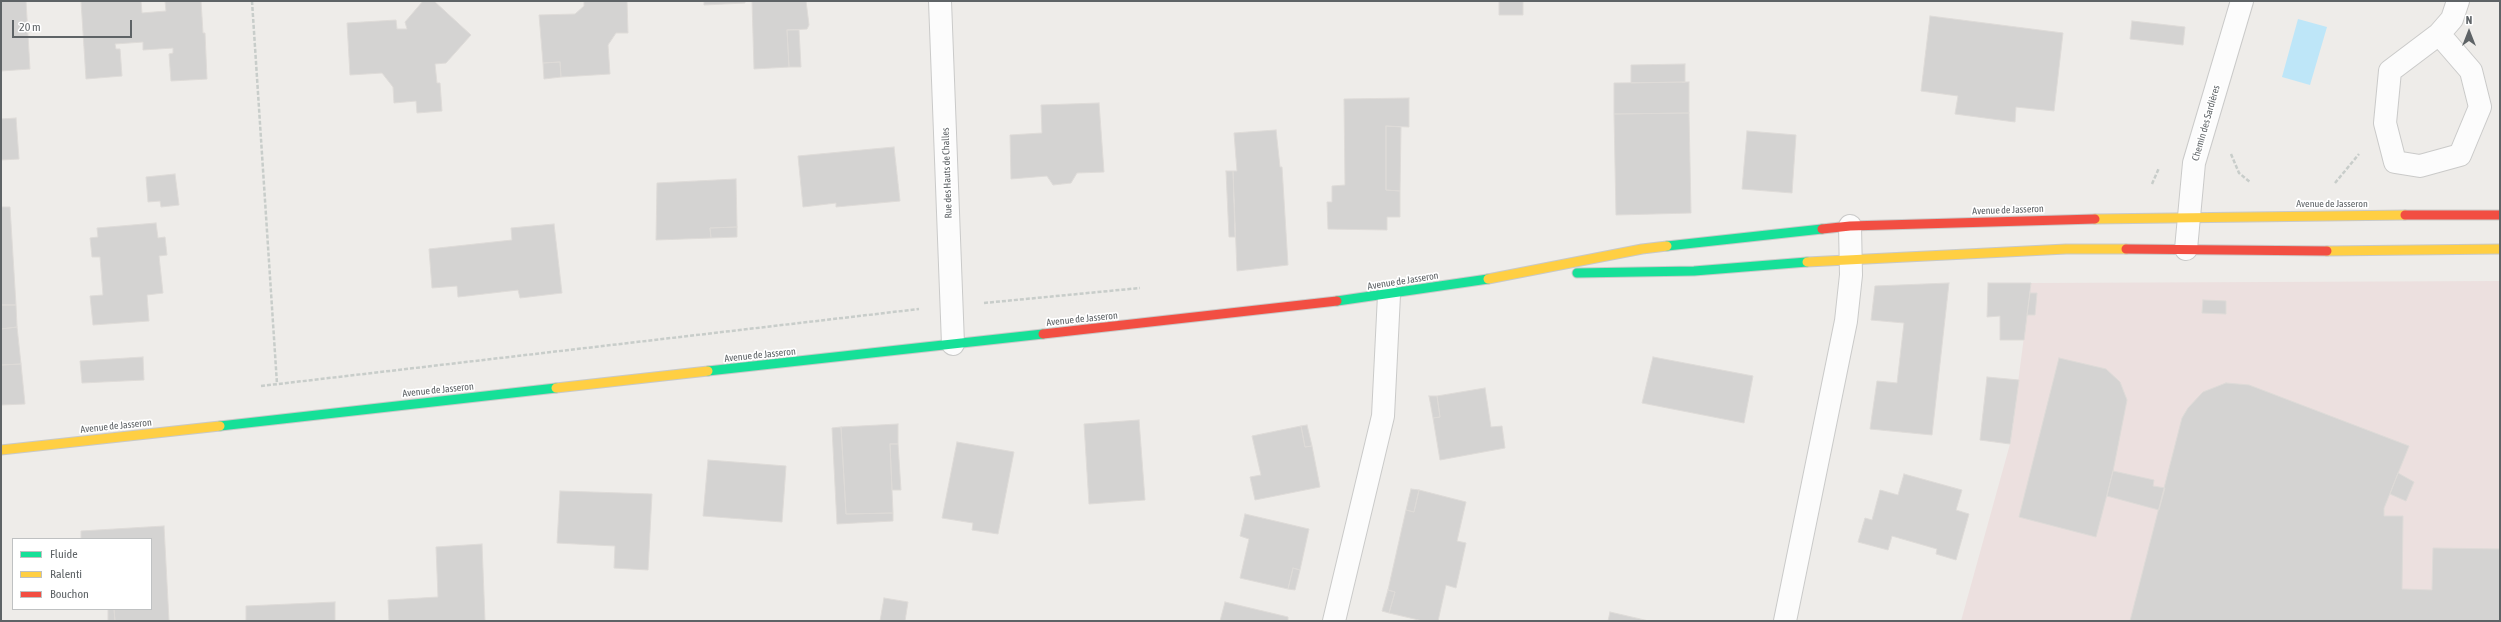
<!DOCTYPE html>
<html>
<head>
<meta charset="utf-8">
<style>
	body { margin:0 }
	#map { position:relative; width:2501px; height:622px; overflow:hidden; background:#eeece9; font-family:"Asap Condensed",sans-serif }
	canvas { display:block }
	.frame { position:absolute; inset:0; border:2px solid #5e6366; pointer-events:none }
	.legend { position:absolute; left:12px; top:538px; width:140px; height:72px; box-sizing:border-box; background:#fff; border:1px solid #bfc1c2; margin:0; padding:5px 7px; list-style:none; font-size:12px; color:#5e6366 }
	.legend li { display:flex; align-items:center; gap:8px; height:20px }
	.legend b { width:20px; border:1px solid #bfc1c2 }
	.north { position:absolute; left:2449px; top:12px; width:40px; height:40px; -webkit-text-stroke:3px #fff; paint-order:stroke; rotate:0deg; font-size:11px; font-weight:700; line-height:16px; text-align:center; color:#5e6366 }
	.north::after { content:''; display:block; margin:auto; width:14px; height:18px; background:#5e6366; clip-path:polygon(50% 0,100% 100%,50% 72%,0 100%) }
	.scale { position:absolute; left:12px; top:20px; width:120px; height:18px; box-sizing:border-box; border:2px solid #5e6366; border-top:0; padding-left:5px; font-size:12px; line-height:14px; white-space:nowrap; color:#5e6366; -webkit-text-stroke:3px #fff; paint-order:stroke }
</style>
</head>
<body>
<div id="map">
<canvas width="2501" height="622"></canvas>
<div class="frame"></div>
<ul class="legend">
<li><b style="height:5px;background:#16e098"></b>Fluide</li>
<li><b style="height:5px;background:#ffcf43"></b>Ralenti</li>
<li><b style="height:5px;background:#f24e42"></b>Bouchon</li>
</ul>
<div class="north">N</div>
<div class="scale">20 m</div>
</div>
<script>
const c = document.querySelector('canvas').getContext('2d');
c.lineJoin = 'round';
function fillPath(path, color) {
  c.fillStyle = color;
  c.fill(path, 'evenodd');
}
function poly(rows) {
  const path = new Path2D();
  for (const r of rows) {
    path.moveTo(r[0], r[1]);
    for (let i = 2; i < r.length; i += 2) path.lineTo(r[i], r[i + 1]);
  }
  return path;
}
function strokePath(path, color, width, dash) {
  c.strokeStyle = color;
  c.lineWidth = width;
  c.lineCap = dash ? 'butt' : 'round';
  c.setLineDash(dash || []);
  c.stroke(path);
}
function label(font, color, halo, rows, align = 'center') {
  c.font = font + ' "Asap Condensed",sans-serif';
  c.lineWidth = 3.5;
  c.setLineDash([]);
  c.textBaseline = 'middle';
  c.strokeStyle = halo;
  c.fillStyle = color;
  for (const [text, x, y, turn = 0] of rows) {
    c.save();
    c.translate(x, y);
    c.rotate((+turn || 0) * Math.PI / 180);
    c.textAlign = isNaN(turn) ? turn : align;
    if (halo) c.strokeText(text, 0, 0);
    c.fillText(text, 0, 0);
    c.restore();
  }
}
fillPath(poly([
	[2500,281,2500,621,1961,621,2010,444,2031,283]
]), '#ece0df');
fillPath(poly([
	[2298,19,2327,27,2310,85,2282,77]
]), '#bee6f8');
const building = poly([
	[1,1,26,1,30,69,1,71,1,1],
	[81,1,141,1,142,13,166,11,165,1,201,1,203,33,205,33,207,79,171,81,169,54,173,53,173,48,143,50,143,42,115,44,116,49,120,49,122,76,86,79,81,1],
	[423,1,434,1,471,35,446,63,435,64,437,83,440,83,442,111,417,113,416,101,394,103,393,87,382,73,350,75,347,23,396,20,397,29,407,29,405,22,423,1],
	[584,1,627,1,628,33,616,33,608,45,610,74,561,77,560,62,543,63,539,15,575,14,584,6,584,1],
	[704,1,745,1,745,3,704,5,704,1],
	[752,1,806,1,809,25,807,29,787,30,789,67,754,69,752,1],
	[1499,1,1523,1,1523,15,1499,15,1499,1],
	[1930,16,2063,33,2054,111,2016,107,2015,122,1955,114,1958,96,1921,91,1930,16],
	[2132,21,2185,27,2183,45,2130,39,2132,21],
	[787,30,799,30,801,67,789,67,787,30],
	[560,62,561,77,544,79,543,63,560,62],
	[1685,64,1685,82,1631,83,1631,65,1685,64],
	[1689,82,1689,113,1614,114,1614,83,1689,82],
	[1409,98,1409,127,1386,126,1386,190,1400,191,1400,217,1387,217,1387,230,1328,229,1327,202,1332,202,1332,186,1345,185,1344,99,1409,98],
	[1099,103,1104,172,1077,173,1071,183,1053,185,1047,176,1011,179,1010,135,1042,133,1041,105,1099,103],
	[1689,113,1691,213,1616,215,1614,114,1689,113],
	[16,118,19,159,1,160,1,119,16,118],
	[1386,126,1401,127,1400,191,1386,190,1386,126],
	[1276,130,1280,167,1282,167,1288,265,1237,271,1233,171,1237,171,1234,133,1276,130],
	[1747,131,1796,135,1792,193,1742,189,1747,131],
	[894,147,900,201,836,207,836,203,803,207,798,156,894,147],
	[1226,171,1233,171,1235,237,1229,237,1226,171],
	[175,174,179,205,161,207,160,201,148,202,146,177,175,174],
	[736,179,737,227,710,228,711,238,656,240,657,183,736,179],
	[1,207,10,207,16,305,1,305,1,207],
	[156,223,158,238,165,237,167,255,159,256,163,293,147,295,149,321,93,325,90,296,103,295,100,257,92,257,90,238,98,237,97,228,156,223],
	[554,224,562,293,520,298,518,290,458,297,457,286,432,288,429,249,512,240,511,228,554,224],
	[737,227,737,237,711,238,710,228,737,227],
	[1949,283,1932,435,1870,429,1877,381,1897,383,1904,323,1871,320,1875,286,1949,283],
	[1988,283,2031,283,2024,340,2000,340,2000,316,1987,317,1988,283],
	[2030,293,2037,293,2035,315,2027,315,2030,293],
	[2203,300,2226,301,2226,314,2202,313,2203,300],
	[1,305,16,305,17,327,1,329,1,305],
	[17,327,21,364,1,365,1,329,17,327],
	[143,357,144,380,82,383,80,361,143,357],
	[1653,357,1753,376,1744,423,1642,403,1653,357],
	[2059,358,2106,369,2120,382,2127,400,2113,471,2096,537,2019,517,2059,358],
	[21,364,25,404,1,405,1,365,21,364],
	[1987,377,2019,380,2010,444,1980,440,1987,377],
	[2226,383,2249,385,2409,446,2384,508,2384,516,2403,516,2402,589,2432,590,2433,548,2500,549,2500,621,2130,621,2182,418,2188,408,2203,392,2226,383],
	[1485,388,1491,427,1502,426,1505,448,1440,460,1433,418,1440,417,1437,396,1485,388],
	[1429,396,1437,396,1440,417,1433,418,1429,396],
	[1139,420,1145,500,1089,504,1084,424,1139,420],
	[898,424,898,444,890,444,893,513,846,514,841,427,898,424],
	[1307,425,1312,446,1305,447,1301,426,1307,425],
	[1301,426,1305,447,1312,446,1320,487,1255,500,1250,477,1261,475,1252,436,1301,426],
	[841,427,846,514,893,513,893,521,837,524,832,428,841,427],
	[957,442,1014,452,998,534,972,530,973,523,942,518,957,442],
	[890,444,898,444,901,490,892,490,890,444],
	[708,460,786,466,782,522,703,516,708,460],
	[2113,471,2154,480,2153,486,2165,488,2159,510,2107,496,2113,471],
	[2398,473,2414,482,2406,501,2390,494,2398,473],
	[1904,474,1962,490,1956,510,1969,514,1956,560,1936,554,1937,549,1892,536,1888,550,1858,542,1865,518,1872,520,1880,490,1898,495,1904,474],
	[1411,489,1419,490,1414,512,1406,510,1411,489],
	[1419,490,1466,502,1457,541,1466,543,1456,588,1446,585,1438,621,1423,621,1389,613,1395,592,1388,590,1406,510,1414,512,1419,490],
	[560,491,652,494,648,570,614,568,615,546,557,543,560,491],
	[1245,514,1309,529,1300,570,1293,568,1288,589,1240,578,1249,539,1240,536,1245,514],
	[164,526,169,621,115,621,114,609,151,609,151,539,81,539,81,531,164,526],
	[482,544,485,621,389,621,388,600,438,597,436,547,482,544],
	[1293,568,1300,570,1295,590,1288,589,1293,568],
	[1388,590,1395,592,1389,613,1382,611,1388,590],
	[884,598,908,602,905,621,880,621,884,598],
	[335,602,335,621,246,621,246,606,335,602],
	[1225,602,1288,617,1288,621,1220,621,1225,602],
	[108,609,114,609,115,621,108,621,108,609],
	[1610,612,1649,621,1608,621,1610,612]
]);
fillPath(building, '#d4d3d2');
strokePath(building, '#dedbd8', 1);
const lane = poly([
	[2439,34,2471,71,2480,107,2460,155,2420,166,2395,162,2385,123,2390,71,2439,34,2452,19,2458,1]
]);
const street = poly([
	[940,1,953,344],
	[2186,249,2194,163,2242,1],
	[1334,621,1383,416,1389,295],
	[1785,621,1846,321,1851,275,1850,226]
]);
const fast = poly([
	[1667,246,1822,229],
	[1577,273,1694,271,1807,262],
	[1337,301,1488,279],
	[708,371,1043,334],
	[220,426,556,388]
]);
const slow = poly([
	[2095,219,2405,215],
	[2327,251,2500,249],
	[1807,262,2066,249,2126,249],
	[1488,279,1642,249,1667,246],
	[556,388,708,371],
	[1,450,220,426]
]);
const jam = poly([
	[2405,215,2500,215],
	[1822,229,1850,226,2095,219],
	[2126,249,2327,251],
	[1043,334,1337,301]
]);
strokePath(lane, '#cacac9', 24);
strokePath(street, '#cacac9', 24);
strokePath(fast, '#c8c9c8', 11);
strokePath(slow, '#c8c9c8', 11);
strokePath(jam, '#c8c9c8', 11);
strokePath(poly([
	[252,1,277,384],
	[2231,154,2239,173,2250,182],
	[2335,183,2359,154],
	[2152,184,2159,168],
	[984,303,1140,288],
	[261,386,919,309]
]), '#c8cdca', 2.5, [4, 2]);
strokePath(lane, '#fcfcfc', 22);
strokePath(street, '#fcfcfc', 22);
strokePath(fast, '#16e098', 9);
strokePath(slow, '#ffcf43', 9);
strokePath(jam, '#f24e42', 9);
label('10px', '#5e6366', '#fff', [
	["Chemin des Sardières",2206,123,-74],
	["Rue des Hauts de Challes",947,173,-92],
	["Avenue de Jasseron",2332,204],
	["Avenue de Jasseron",2008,210,-2],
	["Avenue de Jasseron",1403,281,-9],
	["Avenue de Jasseron",1082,319,-6],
	["Avenue de Jasseron",760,355,-6],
	["Avenue de Jasseron",438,390,-6],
	["Avenue de Jasseron",116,426,-6]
]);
</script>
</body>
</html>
